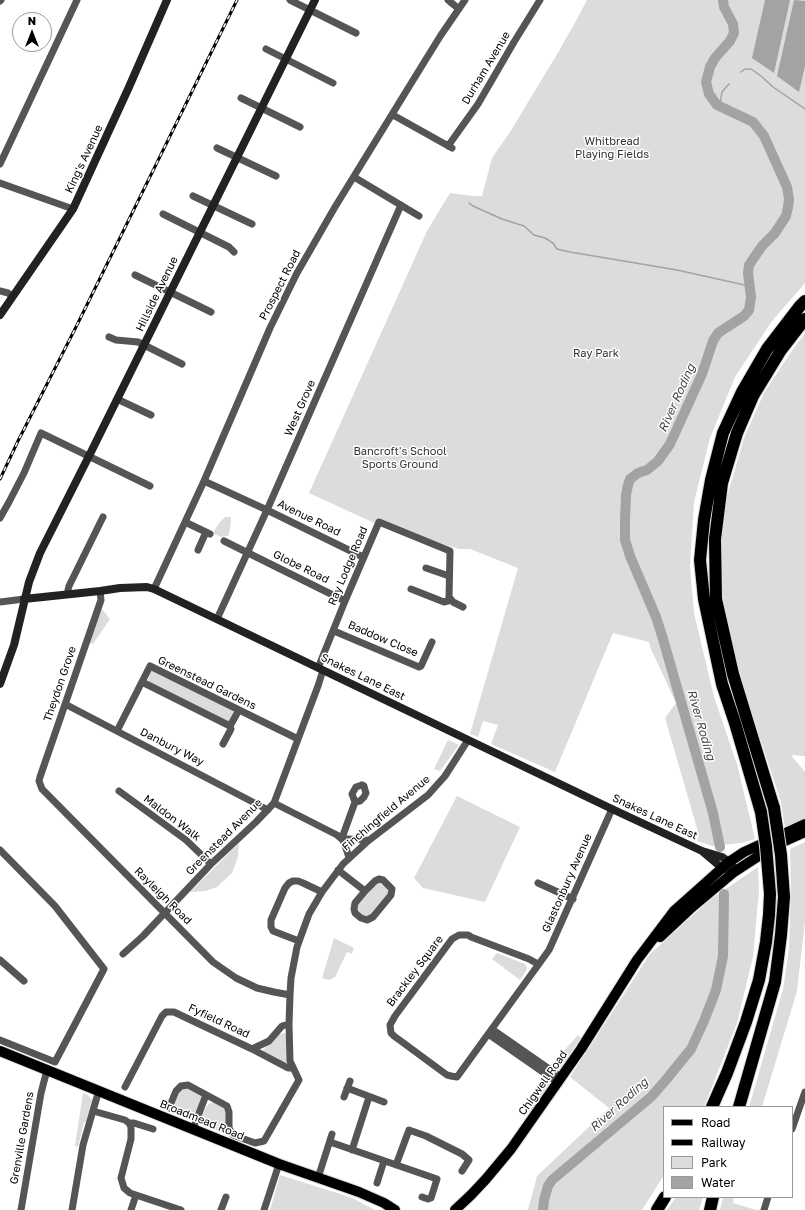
<!DOCTYPE html>
<html>
<head>
<meta charset="utf-8">
<style>
	body { margin:0 }
	#map { position:relative; width:805px; height:1210px; overflow:hidden; background:#fff; font-family:"Golos Text",sans-serif }
	canvas { display:block }
	.legend { position:absolute; left:663px; top:1106px; width:130px; height:92px; box-sizing:border-box; background:#fff; border:1px solid #999; margin:0; padding:5px 7px; list-style:none; font-size:12px; color:#000 }
	.legend li { display:flex; align-items:center; gap:8px; height:20px }
	.legend b { width:20px; border:1px solid #999 }
	.north { position:absolute; left:12px; top:12px; width:40px; height:40px; box-sizing:border-box; background:#fff; border:1px solid #999; border-radius:50%; rotate:0deg; font-size:11px; font-weight:700; line-height:16px; text-align:center; color:#000 }
	.north::after { content:''; display:block; margin:auto; width:14px; height:18px; background:#000; clip-path:polygon(50% 0,100% 100%,50% 72%,0 100%) }
</style>
</head>
<body>
<div id="map">
<canvas width="805" height="1210"></canvas>
<ul class="legend">
<li><b style="height:5px;background:#000"></b>Road</li>
<li><b style="height:5px;background:#000"></b>Railway</li>
<li><b style="height:11px;background:#dcdcdc"></b>Park</li>
<li><b style="height:11px;background:#a3a3a3"></b>Water</li>
</ul>
<div class="north">N</div>
</div>
<script>
const c = document.querySelector('canvas').getContext('2d');
c.lineJoin = 'round';
function fillPath(path, color) {
  c.fillStyle = color;
  c.fill(path, 'evenodd');
}
function poly(rows) {
  const path = new Path2D();
  for (const r of rows) {
    path.moveTo(r[0], r[1]);
    for (let i = 2; i < r.length; i += 2) path.lineTo(r[i], r[i + 1]);
  }
  return path;
}
function strokePath(path, color, width, dash) {
  c.strokeStyle = color;
  c.lineWidth = width;
  c.lineCap = dash ? 'butt' : 'round';
  c.setLineDash(dash || []);
  c.stroke(path);
}
function label(font, color, halo, rows, align = 'center') {
  c.font = font + ' "Golos Text",sans-serif';
  c.lineWidth = 3;
  c.setLineDash([]);
  c.textBaseline = 'middle';
  c.strokeStyle = halo;
  c.fillStyle = color;
  for (const [text, x, y, turn = 0] of rows) {
    c.save();
    c.translate(x, y);
    c.rotate((+turn || 0) * Math.PI / 180);
    c.textAlign = isNaN(turn) ? turn : align;
    if (halo) c.strokeText(text, 0, 0);
    c.fillText(text, 0, 0);
    c.restore();
  }
}
fillPath(poly([
	[587,0,805,0,805,283,772,321,735,377,710,438,694,502,690,566,694,613,714,697,737,764,755,839,742,843,712,846,697,841,699,835,665,718,676,703,650,647,649,642,613,633,555,772,491,744,498,725,483,721,478,737,470,734,518,568,470,549,459,549,372,522,309,493,427,231,450,193,473,196,482,196,492,158,510,132,556,56,577,19],
	[805,333,805,756,791,755,805,772,805,820,785,828,781,802,734,658,723,596,721,545,726,500,744,438,764,393,791,352],
	[225,517,231,517,230,530,228,536,221,537,213,533,219,523],
	[101,608,110,619,93,644,89,643],
	[151,671,154,671,235,710,231,723,149,682,148,679],
	[448,740,459,745,440,771,434,769],
	[457,796,520,827,485,902,423,888,414,878],
	[805,842,805,921,797,991,762,1107,749,1107,783,989,789,949,791,888,790,849],
	[239,843,238,857,232,873,217,887,206,891,190,892],
	[758,867,759,891,753,957,737,1023,704,1107,664,1107,664,1175,642,1210,528,1210,537,1176,609,1108,570,1077,650,954,711,899],
	[379,882,388,889,388,893,371,915,365,917,357,909,357,906,367,892],
	[334,938,354,948,352,954,347,952,335,977,329,980,322,978],
	[497,953,525,964,527,968,526,971,520,980,492,959],
	[283,1033,286,1034,287,1062,285,1064,263,1052,263,1050,278,1035],
	[578,1035,581,1038,561,1068,556,1068,551,1065],
	[543,1075,549,1081,549,1086,530,1112,526,1109],
	[188,1088,203,1097,196,1112,185,1117,181,1116,169,1111,170,1109,176,1111,178,1108,175,1106,175,1103,181,1089],
	[83,1093,88,1095,92,1100,86,1122,84,1122,78,1147,75,1146],
	[214,1102,224,1107,226,1110,227,1129,227,1133,225,1134,207,1126,202,1115,206,1107,209,1104],
	[280,1175,350,1197,375,1210,270,1210],
	[676,1197,703,1197,699,1210,667,1210],
	[723,1197,734,1197,733,1203,756,1210,720,1210]
]), '#dcdcdc');
fillPath(poly([
	[765,0,790,0,774,73,752,58],
	[794,0,805,1,805,66,799,92,777,76]
]), '#a3a3a3');
strokePath(poly([
	[741,72,745,69,751,69,761,76,773,87,805,109],
	[718,106,720,104,722,92,729,84],
	[469,203,473,206,502,219,524,226,534,235,545,238,553,243,557,249,570,252,677,270,749,286]
]), '#a3a3a3', 1.5);
strokePath(poly([
	[720,847,713,813,663,639,656,617,630,556,625,540,625,520,626,495,628,485,630,479,638,473,647,470,658,461,670,444,681,420,702,374,713,341,718,333,744,316,749,310,751,297,748,273,749,265,762,246,775,233,786,216,788,207,789,199,787,187,764,136,753,122,717,105,709,94,706,82,710,67,715,58,730,41,734,33,733,24,724,7,723,0],
	[543,1210,544,1200,548,1186,552,1180,651,1097,665,1081,691,1049,704,1021,716,990,723,956,724,894]
]), '#a3a3a3', 10);
const primary = poly([
	[660,937,690,909,734,872,774,846,805,832],
	[0,1051,279,1164,359,1192,384,1203,395,1210],
	[455,1210,471,1195,486,1179,511,1149,581,1049,637,960,674,911,729,862,744,852,805,824]
]);
const highway = poly([
	[774,808,733,674,716,599,715,539,722,483,737,433,753,396,781,350,805,319],
	[761,812,735,723,722,684,704,599,700,560,704,520,711,480,723,433,742,392,767,349,800,306,805,301],
	[712,1107,727,1073,746,1022,759,980,766,942,769,915,770,894],
	[739,1107,775,982,781,935,784,897],
	[657,1210,665,1197],
	[710,1210,713,1197]
]);
strokePath(primary, '#dbdbdb', 12);
strokePath(highway, '#dbdbdb', 14);
strokePath(poly([
	[290,0,356,33],
	[448,0,459,9],
	[0,1,1,0],
	[266,49,333,83],
	[241,98,300,127],
	[393,115,452,148],
	[448,146,478,104,514,42,540,0],
	[217,148,276,176],
	[0,164,77,0],
	[354,177,419,216],
	[0,183,73,209],
	[193,196,252,224],
	[163,214,229,247,234,252],
	[135,275,211,312],
	[0,291,8,293,12,296],
	[109,337,116,340,138,342,182,364],
	[117,399,151,415],
	[204,481,267,510,363,557],
	[0,518,9,502,24,473,41,433,150,486],
	[185,522,210,534],
	[224,541,345,601],
	[198,550,206,532],
	[426,568,449,576],
	[154,589,204,481,270,328,297,273,335,207,423,64,441,35,465,0],
	[100,591,101,600,40,777,39,781,42,789,213,962,236,978,257,988,274,992,290,995],
	[68,594,68,590,69,586,103,517],
	[449,597,453,602,463,607],
	[0,602,24,599],
	[217,619,267,510,401,205],
	[334,631,419,667,421,666,432,642],
	[318,668,345,601,379,522,450,551,449,599,448,601,444,602,411,589],
	[142,682,230,726],
	[65,704,268,810],
	[117,731,150,666,298,739],
	[223,744,231,729,230,726,239,710],
	[362,785,364,786,365,790,366,793,364,797,360,801,355,802,352,794,356,787,362,785],
	[119,791,186,840,211,864],
	[274,803,337,835,343,840,347,839,366,840,368,841],
	[342,838,355,802],
	[343,840,349,857],
	[0,850,55,906,104,969,55,1062,0,1040],
	[338,870,365,891,375,881,379,879,383,880,392,889,391,895,373,917,367,920,361,918,355,913,354,909,355,903,365,891],
	[538,883,573,899],
	[299,941,273,931,271,927,271,920,285,888,289,883,293,881,298,881,303,883,322,892],
	[123,954,143,936,211,864,256,822,274,803,318,686,323,670],
	[0,960,24,981],
	[538,964,529,959,471,937,468,935,459,935,452,939,395,1016,390,1025,391,1033,394,1036,447,1075,451,1076,457,1077,549,950,612,809],
	[492,1029,561,1077],
	[488,1034,557,1082],
	[252,1049,288,1068,293,1068],
	[125,1087,162,1016,166,1012,174,1012,252,1049,269,1041,282,1026,289,1024],
	[347,1088,384,1102],
	[344,1097,350,1081],
	[169,1108,176,1091,181,1086,188,1085,227,1106,229,1112,229,1128,233,1135,255,1143,264,1141,299,1080,290,1061,289,1024,290,995,291,978,297,947,309,914,322,892,343,864,368,841,428,795,445,776,468,740],
	[93,1111,125,1120,129,1123,134,1123,153,1129],
	[129,1123,131,1127,131,1139,121,1178,124,1188,130,1193,181,1210],
	[193,1129,206,1095],
	[792,1129,805,1092],
	[330,1142,437,1179,431,1198,428,1199,422,1197],
	[352,1150,369,1097],
	[396,1165,409,1130,426,1136,462,1154,469,1160,462,1171],
	[318,1178,332,1134],
	[377,1183,384,1161],
	[21,1210,41,1093,47,1070],
	[72,1210,83,1145,99,1090],
	[131,1210,136,1195],
	[221,1210,226,1197],
	[264,1210,279,1164],
	[764,1210,768,1197]
]), '#555', 7);
strokePath(poly([
	[0,315,73,209,129,87,167,0],
	[24,599,100,591,120,588,147,587,154,589,612,809,702,851,722,857,729,862,733,866,734,872,722,868,702,851],
	[0,684,14,645,29,582,40,553,89,456,315,0]
]), '#222', 8);
strokePath(primary, '#000', 10);
strokePath(highway, '#000', 12);
const rail = poly([
	[0,479,18,441,77,325,237,0]
]);
strokePath(rail, '#000', 3);
strokePath(rail, '#fff', 1.5, [4.5]);
const highwayBridge = poly([
	[774,808,781,855,784,897],
	[761,812,766,846,770,894]
]);
strokePath(highwayBridge, '#dbdbdb', 14, []);
strokePath(highwayBridge, '#000', 12);
label('11px', '#000', '#fff', [
	["Durham Avenue",486,68,-59],
	["King's Avenue",84,159,-65],
	["Prospect Road",280,285,-63],
	["Hillside Avenue",157,294,-64],
	["West Grove",300,408,-66],
	["Avenue Road",309,518,26],
	["Ray Lodge Road",348,566,-67],
	["Globe Road",301,567,26],
	["Baddow Close",383,639,23],
	["Snakes Lane East",363,677,26],
	["Greenstead Gardens",207,683,26],
	["Theydon Grove",60,684,-71],
	["Danbury Way",172,747,27],
	["Finchingfield Avenue",386,813,-40],
	["Snakes Lane East",655,817,25],
	["Maldon Walk",172,818,37],
	["Greenstead Avenue",224,837,-45],
	["Glastonbury Avenue",567,883,-66],
	["Rayleigh Road",163,896,45],
	["Brackley Square",415,971,-53],
	["Fyfield Road",219,1021,25],
	["Chigwell Road",543,1083,-55],
	["Broadmead Road",202,1120,22],
	["Grenville Gardens",22,1138,-80]
]);
label('11px', '#333', '#fff', [
	["Whitbread",612,142],
	["Playing Fields",612,155],
	["Ray Park",596,354],
	["Bancroft's School",400,452],
	["Sports Ground",400,465]
]);
label('italic 12px', '#444', '#fff', [
	["River Roding",677,398,-66],
	["River Roding",701,725,74],
	["River Roding",619,1105,-42]
]);
</script>
</body>
</html>
